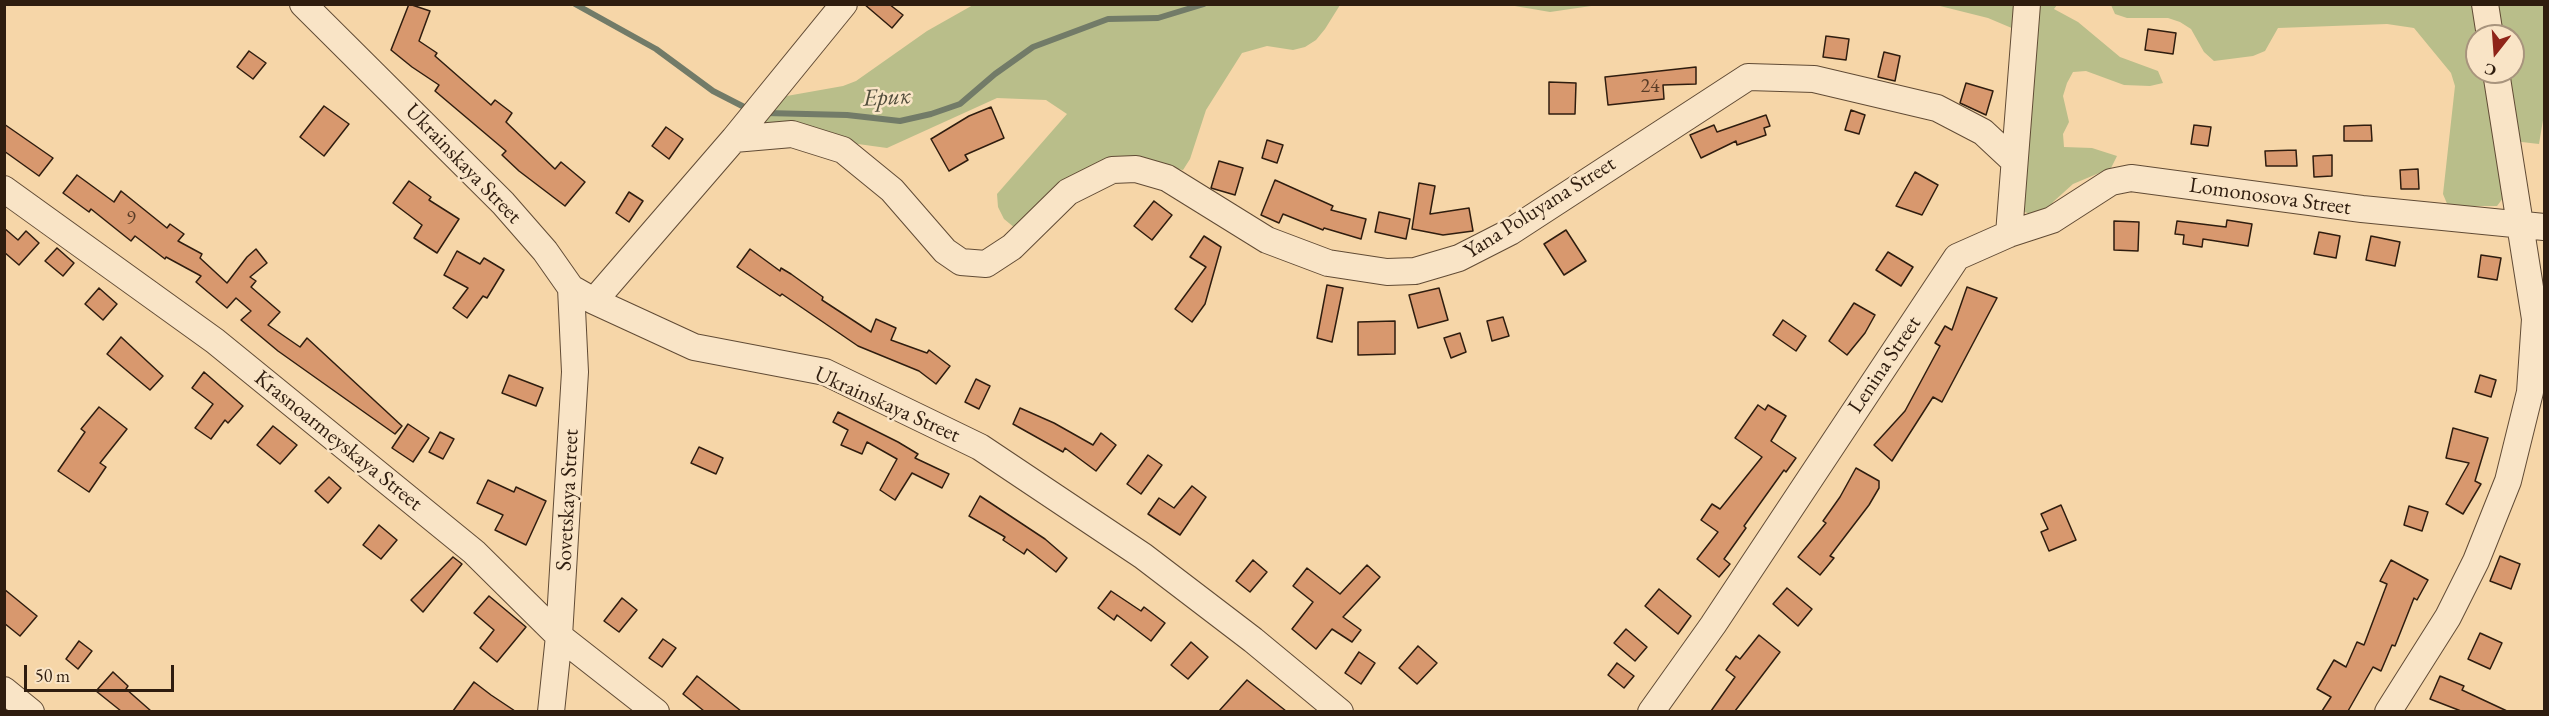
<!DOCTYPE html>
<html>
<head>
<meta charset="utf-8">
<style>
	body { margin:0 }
	#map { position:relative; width:2549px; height:716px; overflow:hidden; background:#f6d6a8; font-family:"EB Garamond",serif }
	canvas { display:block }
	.frame { position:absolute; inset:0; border:6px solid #2f1d0f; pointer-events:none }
	.north { position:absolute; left:2465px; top:24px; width:60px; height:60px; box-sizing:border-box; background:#f9e4c6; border:2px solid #a8947d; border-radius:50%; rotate:197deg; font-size:16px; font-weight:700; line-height:24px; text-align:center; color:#2f1d0f }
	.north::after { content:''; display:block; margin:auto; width:21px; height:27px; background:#8f2418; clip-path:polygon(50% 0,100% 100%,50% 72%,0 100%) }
	.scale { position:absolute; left:24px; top:665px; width:150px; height:27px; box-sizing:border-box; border:3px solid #2f1d0f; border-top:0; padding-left:8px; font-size:18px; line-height:21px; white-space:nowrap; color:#2f1d0f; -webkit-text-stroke:4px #f9e4c6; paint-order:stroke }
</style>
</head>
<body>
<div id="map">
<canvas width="2549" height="716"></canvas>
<div class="frame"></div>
<div class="north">С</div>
<div class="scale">50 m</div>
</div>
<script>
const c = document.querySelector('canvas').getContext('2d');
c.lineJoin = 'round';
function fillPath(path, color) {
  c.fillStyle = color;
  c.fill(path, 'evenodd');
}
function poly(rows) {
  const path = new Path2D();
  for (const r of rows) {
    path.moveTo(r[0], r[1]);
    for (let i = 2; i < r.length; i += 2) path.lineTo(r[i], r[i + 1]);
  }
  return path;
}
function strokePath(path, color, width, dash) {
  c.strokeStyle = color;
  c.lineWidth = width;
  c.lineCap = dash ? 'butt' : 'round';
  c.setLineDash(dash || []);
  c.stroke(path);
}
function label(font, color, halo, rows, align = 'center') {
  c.font = font + ' "EB Garamond",serif';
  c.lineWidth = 5;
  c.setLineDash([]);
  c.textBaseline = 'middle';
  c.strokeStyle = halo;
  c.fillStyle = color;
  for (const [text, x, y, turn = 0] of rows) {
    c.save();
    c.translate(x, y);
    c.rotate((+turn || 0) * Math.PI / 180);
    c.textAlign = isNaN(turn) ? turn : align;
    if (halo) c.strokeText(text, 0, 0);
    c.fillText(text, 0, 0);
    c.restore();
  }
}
fillPath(poly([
	[973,5,1340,5,1325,29,1316,40,1305,47,1293,50,1267,46,1242,53,1206,110,1190,159,1183,170,1127,158,1015,228,1004,219,998,207,997,194,1067,114,1046,100,997,98,887,148,749,129,781,97,843,86,856,81,927,31],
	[1509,5,1598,5,1550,12],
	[1936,5,2019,5,2014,29,1988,18],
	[2035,5,2057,5,2054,9,2078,22,2120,57,2158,71,2163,83,2150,86,2124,85,2086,71,2073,72,2067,83,2063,96,2069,122,2063,134,2064,147,2092,148,2117,156,2111,168,2073,184,2053,202,2047,213,2033,215,2022,211],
	[2111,5,2477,5,2482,36,2477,36,2477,72,2488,72,2506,194,2497,206,2448,206,2443,194,2455,86,2451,73,2414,28,2387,24,2278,28,2265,51,2253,56,2214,61,2204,52,2191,29,2180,22,2168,18,2127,18,2115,14],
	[2496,5,2544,5,2544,114,2539,144,2513,141,2504,72,2513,72,2513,36,2500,36]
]), '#b9be8a');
strokePath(poly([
	[575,4,656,49,713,91,750,110],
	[766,113,847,115,900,121,931,114,960,104,995,74,1033,47,1108,19,1158,18,1204,4]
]), '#727b68', 6);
const building = poly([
	[409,4,430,11,419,41,437,53,435,56,491,105,495,100,512,113,506,122,555,169,561,162,585,182,565,206,519,171,502,155,506,151,435,91,439,85,412,67,391,50,409,4],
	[864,4,889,4,903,15,892,28,864,4],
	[2148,29,2176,33,2173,54,2145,50,2148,29],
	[1826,36,1849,39,1846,60,1823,57,1826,36],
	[249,51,266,63,253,79,237,67,249,51],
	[1884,52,1900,56,1895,81,1878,77,1884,52],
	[1696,67,1696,84,1663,85,1664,99,1608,105,1605,77,1696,67],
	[1549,82,1576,83,1575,114,1549,114,1549,82],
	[1966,83,1993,91,1986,115,1960,103,1966,83],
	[324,106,349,124,324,156,300,137,324,106],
	[991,107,1004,138,965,155,968,160,949,171,931,139,969,116,991,107],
	[1851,110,1865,115,1859,134,1845,130,1851,110],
	[1766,115,1770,126,1764,128,1766,135,1737,145,1736,141,1701,158,1690,135,1714,125,1717,132,1766,115],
	[4,124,53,158,39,176,4,151,4,124],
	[2194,125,2211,127,2208,146,2191,144,2194,125],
	[2371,125,2372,141,2344,141,2344,126,2371,125],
	[666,127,683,139,669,159,652,146,666,127],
	[1267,140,1283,145,1277,163,1262,158,1267,140],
	[2296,150,2297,166,2266,166,2265,151,2296,150],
	[2332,155,2332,176,2314,177,2313,156,2332,155],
	[1219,161,1243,168,1235,195,1211,188,1219,161],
	[2418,169,2419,189,2401,189,2400,170,2418,169],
	[1915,172,1938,185,1922,215,1896,206,1915,172],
	[77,175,114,202,121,191,167,228,170,224,184,234,178,241,202,254,200,258,227,283,247,257,256,249,267,263,250,277,256,281,251,287,280,312,268,325,300,347,307,338,402,426,395,434,278,351,241,320,251,311,236,298,227,308,196,282,201,276,166,257,165,259,135,236,131,241,91,209,89,212,63,193,77,175],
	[1275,180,1333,206,1331,210,1366,219,1361,239,1324,228,1323,230,1283,214,1279,223,1261,215,1275,180],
	[409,181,431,197,429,200,459,219,437,253,414,238,422,225,393,203,409,181],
	[1419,183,1435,186,1430,214,1469,208,1473,231,1443,235,1412,229,1419,183],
	[629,192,643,201,629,222,616,213,629,192],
	[1154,201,1172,215,1152,240,1134,226,1154,201],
	[1379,212,1410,219,1406,239,1375,232,1379,212],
	[2227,220,2252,224,2248,246,2203,239,2202,247,2183,244,2184,235,2175,234,2177,221,2226,227,2227,220],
	[2114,221,2139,222,2138,251,2114,250,2114,221],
	[4,228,18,240,26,231,39,243,19,265,4,252,4,228],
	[1566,230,1586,261,1564,275,1544,244,1566,230],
	[2319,232,2340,236,2336,258,2314,254,2319,232],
	[1204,236,1221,247,1205,304,1192,322,1175,309,1206,267,1190,257,1204,236],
	[2371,236,2400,242,2395,266,2366,260,2371,236],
	[57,248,74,263,63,276,45,261,57,248],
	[750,249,780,271,781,268,791,274,823,297,822,300,871,332,876,319,896,328,891,340,927,353,929,350,950,366,936,384,919,371,858,346,782,294,780,296,737,267,750,249],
	[457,251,480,264,484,258,504,270,487,298,483,296,467,318,453,308,468,288,444,275,457,251],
	[1888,252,1913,267,1901,286,1876,270,1888,252],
	[2481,255,2501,258,2497,280,2478,277,2481,255],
	[1327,285,1343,288,1332,342,1317,338,1327,285],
	[1967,287,1997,298,1942,402,1933,397,1892,461,1874,445,1905,411,1940,346,1935,343,1945,326,1952,330,1967,287],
	[99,288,117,304,103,320,85,304,99,288],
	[1439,288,1448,320,1418,328,1409,295,1439,288],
	[1854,303,1875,315,1865,333,1847,355,1829,341,1854,303],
	[1503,317,1509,336,1492,341,1487,321,1503,317],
	[1783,320,1806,336,1796,351,1773,335,1783,320],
	[1395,321,1395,354,1358,355,1358,322,1395,321],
	[1460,333,1466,352,1451,358,1444,338,1460,333],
	[121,337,163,376,150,390,107,354,121,337],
	[204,372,243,406,228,423,225,420,211,439,195,428,213,404,192,388,204,372],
	[509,375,543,388,536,406,502,393,509,375],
	[2480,375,2496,380,2491,397,2475,392,2480,375],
	[976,379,990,386,979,409,965,402,976,379],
	[1758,405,1765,410,1768,405,1786,416,1771,441,1796,458,1786,472,1784,470,1744,526,1746,528,1724,559,1730,564,1719,577,1697,559,1718,532,1701,520,1712,504,1720,509,1762,457,1735,438,1758,405],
	[99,407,127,429,100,463,106,467,89,492,58,471,85,432,81,429,99,407],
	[1020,408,1054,423,1093,445,1101,433,1116,445,1096,471,1065,448,1063,452,1013,424,1020,408],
	[838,412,898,442,918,454,915,458,949,474,942,488,912,473,895,500,880,490,897,459,867,442,862,454,841,445,848,430,833,422,838,412],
	[408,424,429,438,413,462,392,448,408,424],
	[273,426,297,445,280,464,257,445,273,426],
	[2453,428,2488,438,2475,481,2481,484,2463,514,2446,504,2469,463,2446,458,2453,428],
	[440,432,454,439,443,459,429,452,440,432],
	[699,447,723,458,716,474,691,463,699,447],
	[1148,455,1162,465,1141,494,1127,484,1148,455],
	[1856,468,1879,481,1879,488,1869,505,1830,556,1834,558,1820,575,1798,557,1826,523,1823,521,1840,497,1856,468],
	[329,477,341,488,328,503,315,491,329,477],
	[488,480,514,492,516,487,546,501,526,545,495,530,503,515,477,503,488,480],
	[1192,486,1206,497,1180,535,1148,514,1159,498,1174,508,1192,486],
	[980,496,1045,539,1067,558,1056,572,1027,549,1024,554,1003,540,1005,537,969,516,980,496],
	[2061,505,2076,540,2049,551,2041,532,2048,529,2041,514,2061,505],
	[2409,506,2428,512,2422,531,2404,525,2409,506],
	[379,525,397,540,381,559,363,545,379,525],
	[2500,556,2520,564,2511,589,2490,581,2500,556],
	[453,557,462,564,423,612,411,600,453,557],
	[1253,560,1267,572,1250,592,1236,581,1253,560],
	[2391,560,2428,580,2417,600,2414,598,2395,646,2392,645,2381,671,2373,667,2348,711,2322,711,2331,697,2317,689,2334,660,2346,667,2357,642,2364,645,2387,584,2380,581,2391,560],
	[1367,565,1380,577,1343,617,1361,630,1352,642,1332,629,1316,649,1292,629,1313,602,1293,586,1307,568,1340,594,1367,565],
	[1787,588,1812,609,1798,626,1773,604,1787,588],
	[4,589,37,616,20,636,4,623,4,589],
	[1659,589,1691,616,1678,634,1645,606,1659,589],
	[1111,591,1141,611,1144,607,1165,623,1151,641,1117,615,1114,620,1098,608,1111,591],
	[489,596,526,627,497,662,480,648,494,630,474,613,489,596],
	[622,598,637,610,619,632,604,621,622,598],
	[1626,629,1647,647,1635,661,1614,643,1626,629],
	[2480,633,2502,643,2490,669,2468,659,2480,633],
	[1759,635,1780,652,1735,711,1711,711,1735,677,1726,670,1736,656,1740,659,1759,635],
	[663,639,676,648,662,667,649,658,663,639],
	[79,641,92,651,78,669,66,659,79,641],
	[1191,642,1208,657,1188,679,1171,665,1191,642],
	[1418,646,1437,663,1417,684,1399,668,1418,646],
	[1359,652,1375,663,1361,684,1345,673,1359,652],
	[1617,663,1634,676,1624,688,1608,675,1617,663],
	[113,672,128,686,126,689,151,711,121,711,96,691,113,672],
	[697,676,741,711,704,711,683,694,697,676],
	[2440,676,2464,686,2462,690,2507,711,2461,711,2430,699,2440,676],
	[1247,680,1286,711,1219,711,1247,680],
	[474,682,491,695,515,711,453,711,474,682]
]);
fillPath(building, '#d8986e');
strokePath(building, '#2f1d0f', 1.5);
const minor = poly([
	[303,4,503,203,545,251,571,288,594,301,694,347,825,372,980,447,1143,556,1253,640,1340,712],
	[2485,4,2490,36],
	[734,139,792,134,843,150,892,190,945,251,961,262,986,264,1012,247,1068,192,1112,170,1136,169,1167,178,1267,240,1328,263,1387,272,1415,271,1459,258,1510,232,1748,77,1814,79,1937,108,1983,132,2013,160],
	[4,189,215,341,474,552,559,636,656,712],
	[2009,234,2027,4],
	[594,301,734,139,844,4],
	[4,690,31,712],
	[551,712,559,636,575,372,571,288],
	[1651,712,1713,625,1957,257,2009,234,2052,220,2111,182,2131,178,2362,209,2544,227],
	[2388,712,2448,617,2476,561,2508,481,2530,392,2535,319,2496,72]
]);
strokePath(minor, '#614b35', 28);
strokePath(minor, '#f9e4c6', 26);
label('20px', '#593c27', null, [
	["24",1650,87],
	["9",131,219]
]);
label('22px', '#2f1d0f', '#f9e4c6', [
	["Ukrainskaya Street",463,164,46],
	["Lomonosova Street",2270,197,8],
	["Yana Poluyana Street",1540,208,-32],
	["Lenina Street",1885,365,-56],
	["Ukrainskaya Street",887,405,24],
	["Krasnoarmeyskaya Street",338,441,39],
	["Sovetskaya Street",568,500,-87]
]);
label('italic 24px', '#504c3b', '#f9e4c6', [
	["Ерик",887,98,-3]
]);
</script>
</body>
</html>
